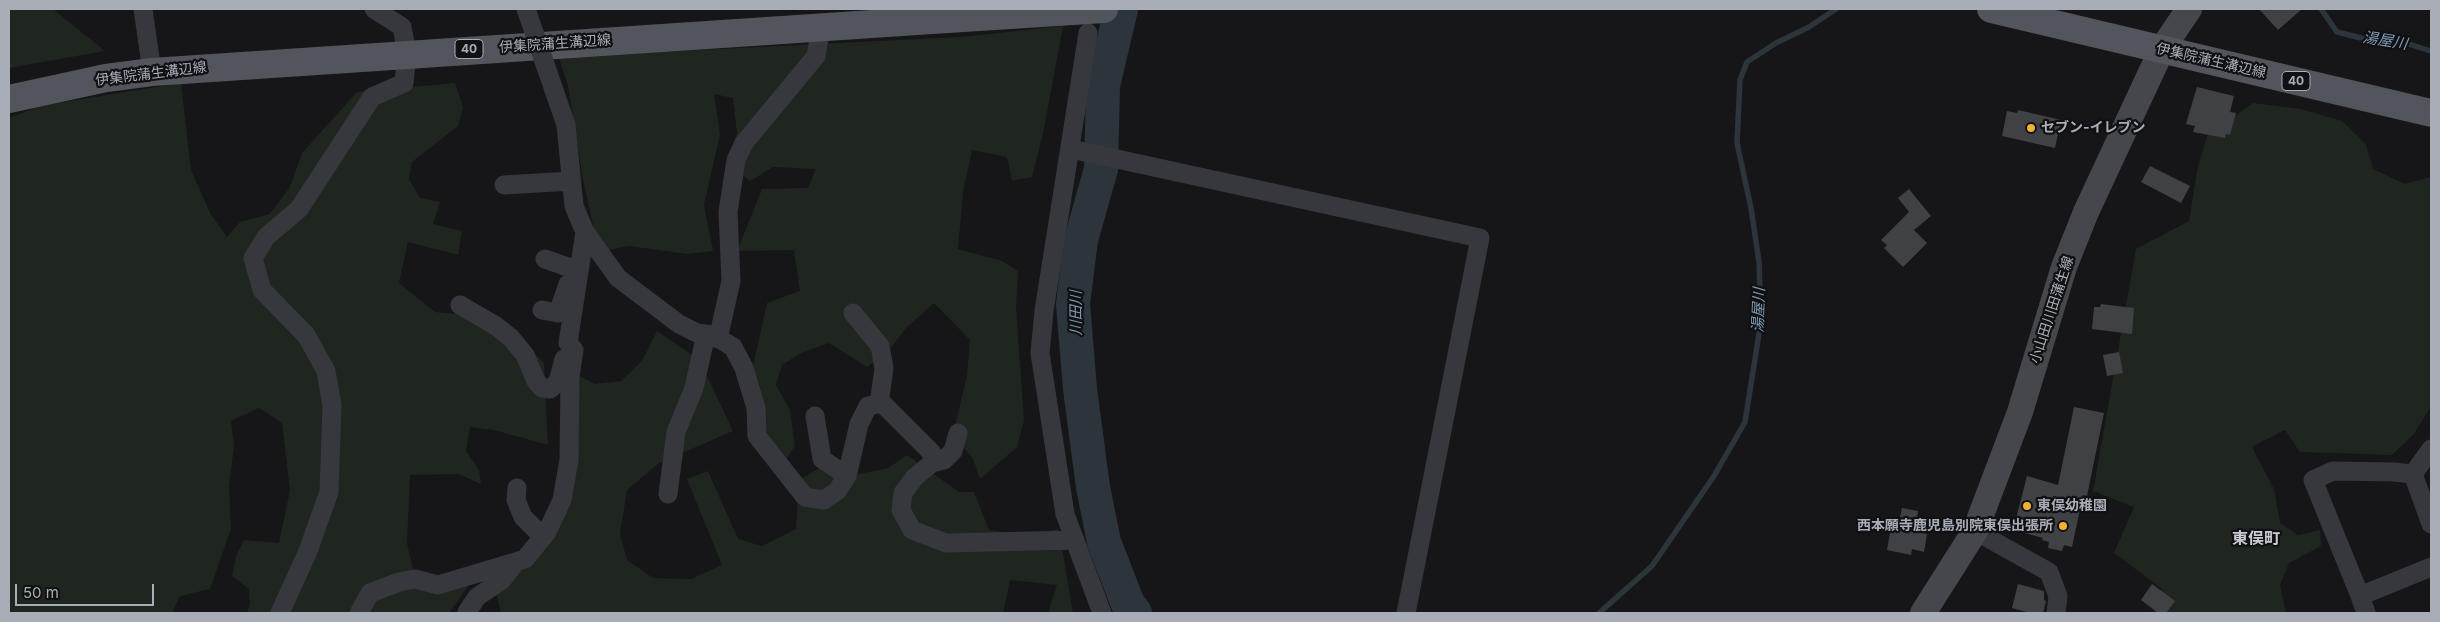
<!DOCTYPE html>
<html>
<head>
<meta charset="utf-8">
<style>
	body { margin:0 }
	#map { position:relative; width:2440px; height:622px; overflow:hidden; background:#161618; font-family:Inter,sans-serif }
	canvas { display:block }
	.frame { position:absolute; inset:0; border:10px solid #a8adb8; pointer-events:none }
	.scale { position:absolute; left:15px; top:584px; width:139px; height:22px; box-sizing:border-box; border:2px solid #a8adb8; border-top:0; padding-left:6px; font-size:15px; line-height:18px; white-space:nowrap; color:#a8adb8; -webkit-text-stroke:4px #111113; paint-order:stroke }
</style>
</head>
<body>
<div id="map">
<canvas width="2440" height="622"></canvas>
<div class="frame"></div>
<div class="scale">50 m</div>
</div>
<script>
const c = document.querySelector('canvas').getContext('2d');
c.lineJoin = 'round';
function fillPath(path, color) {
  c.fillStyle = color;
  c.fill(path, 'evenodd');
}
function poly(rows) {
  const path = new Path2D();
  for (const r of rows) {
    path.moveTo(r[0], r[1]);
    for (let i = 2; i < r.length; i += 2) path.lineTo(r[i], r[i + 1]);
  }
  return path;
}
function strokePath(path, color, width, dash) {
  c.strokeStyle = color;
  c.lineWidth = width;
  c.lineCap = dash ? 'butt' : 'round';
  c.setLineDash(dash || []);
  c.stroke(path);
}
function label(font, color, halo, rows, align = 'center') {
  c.font = font + ' Inter,"Noto Sans JP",sans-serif';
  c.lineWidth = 4.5;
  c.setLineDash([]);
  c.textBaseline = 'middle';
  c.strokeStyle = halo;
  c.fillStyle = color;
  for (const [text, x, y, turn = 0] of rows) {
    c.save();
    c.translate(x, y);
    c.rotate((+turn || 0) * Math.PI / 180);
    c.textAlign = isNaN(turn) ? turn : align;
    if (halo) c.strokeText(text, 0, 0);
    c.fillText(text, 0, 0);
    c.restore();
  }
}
fillPath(poly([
	[9,9,53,9,105,51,9,68],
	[1063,26,1043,134,1032,177,1012,181,1007,157,972,150,963,192,958,249,1002,261,1018,271,1016,308,1024,420,1017,447,980,479,973,459,953,434,967,376,970,340,934,303,906,328,889,350,867,367,829,343,801,353,782,365,776,385,790,410,795,446,780,468,750,414,737,379,750,380,767,303,800,291,794,250,737,251,762,189,808,188,816,169,773,167,750,181,728,164,737,133,733,98,714,94,720,134,704,205,713,251,687,254,629,246,599,252,583,180,568,86,557,52,658,52,960,37],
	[181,83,191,170,210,213,227,237,240,222,270,214,290,187,302,153,357,92,455,83,463,107,458,126,412,162,409,179,420,198,440,202,433,224,462,231,458,255,408,242,399,283,435,312,481,316,519,337,544,363,548,445,494,430,470,427,466,451,479,470,481,484,458,474,410,475,407,543,413,570,426,584,474,578,449,613,247,613,250,604,249,589,232,576,236,556,244,540,279,543,290,490,282,423,259,408,231,421,234,446,229,486,231,529,210,589,180,596,172,613,9,613,9,118,40,106],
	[2253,103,2301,109,2342,121,2366,144,2373,169,2405,184,2431,177,2431,406,2414,434,2392,455,2300,452,2285,430,2252,447,2274,489,2280,523,2298,535,2320,530,2321,546,2289,563,2280,585,2286,613,2157,613,2161,588,2114,553,2134,507,2093,491,2136,249,2189,221,2197,171,2207,136],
	[657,331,691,354,706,374,733,431,659,463,627,490,620,534,627,560,653,578,691,579,722,565,687,479,708,471,738,539,762,546,796,529,799,480,828,463,859,474,888,468,907,455,959,492,974,492,989,530,1028,536,1059,529,1073,613,1048,613,1057,585,1010,580,1003,613,501,613,493,581,541,533,572,467,573,373,595,384,621,381,642,361]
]), '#1e261f');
strokePath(poly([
	[2321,9,2337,32,2377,42,2399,41,2431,51],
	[1599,613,1652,566,1714,476,1745,422,1761,321,1759,262,1751,208,1737,143,1740,80,1747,62,1776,43,1809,27,1836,9]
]), '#2c353c', 5.5);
strokePath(poly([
	[1121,9,1103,86,1101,169,1081,240,1073,304,1080,389,1093,487,1104,542,1128,604,1135,613]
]), '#2c353c', 34);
fillPath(poly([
	[2259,9,2302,9,2278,30],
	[2197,87,2234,96,2230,112,2236,113,2230,135,2226,134,2225,138,2193,132,2195,126,2186,124],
	[2018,110,2061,120,2055,148,2002,136,2007,111,2017,113],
	[2150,166,2190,186,2181,203,2141,182],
	[1909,189,1931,216,1914,230,1927,243,1903,267,1884,248,1887,245,1881,240,1909,212,1898,198],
	[2101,304,2134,308,2132,334,2092,329,2094,307,2100,307],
	[2119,352,2123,373,2107,376,2103,355],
	[2074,407,2104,413,2087,496,2083,495,2072,547,2064,545,2062,551,2048,548,2049,542,2042,540,2043,538,2013,530,2027,476,2058,485],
	[1902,508,1918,511,1915,532,1927,534,1924,552,1912,549,1911,555,1887,550,1891,527,1898,528],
	[2018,584,2044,591,2044,600,2046,601,2043,613,2030,613,2012,608],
	[2152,584,2175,601,2166,613,2158,613,2141,600]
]), '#404145');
strokePath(poly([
	[143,9,152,72],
	[1088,33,1044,311,1040,353,1065,514,1102,613],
	[566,125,574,206,585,232,618,278,679,324,697,333,713,335,733,347,744,368,756,408,757,436,805,497,824,500,837,491,847,476,859,424,868,406,882,403,932,453,932,463,915,477,903,493,901,510,912,530,946,543,1075,540],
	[1071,149,1480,238,1406,613],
	[504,185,571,181],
	[545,259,579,271],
	[460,305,496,326,511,338,525,355,536,381,542,388,550,389,558,382,564,359],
	[542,310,558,313,568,284],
	[853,313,880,346,884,368,879,404],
	[718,339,731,281,728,212,736,160,744,143,816,56,821,27],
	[815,416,822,459,847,476],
	[2431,449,2413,474,2431,524],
	[932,463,944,460,953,451,958,433],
	[517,488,516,500,523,517,543,537],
	[668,494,676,432,694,388,706,334],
	[1975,531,2049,572,2058,596,2056,613],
	[2360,596,2313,480,2333,471,2394,472,2413,474],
	[467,612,477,597,502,580,516,562],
	[280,613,308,551,329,492,332,405,326,371,306,335,262,290,253,258,266,237,299,209,372,97,404,83,407,53,402,27,374,9],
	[359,613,370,593,399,582,415,579,438,585,525,559,547,532,562,500,569,460,570,376,574,350,568,343,585,232],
	[2366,613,2360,596,2431,567]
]), '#37383d', 19);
strokePath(poly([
	[1923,613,1975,531,2020,412,2064,267,2086,212,2162,49,2189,9]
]), '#45474d', 26);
strokePath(poly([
	[1991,9,2431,113],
	[9,99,106,78,152,72,932,20]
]), '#53555c', 28);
strokePath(poly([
	[526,9,566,125]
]), '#37383d', 19);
strokePath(poly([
	[932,20,1104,9]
]), '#53555c', 28);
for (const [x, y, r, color] of [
	[2031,128,5,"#f2b134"],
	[2027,506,5,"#f2b134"],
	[2063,526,5,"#f2b134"]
]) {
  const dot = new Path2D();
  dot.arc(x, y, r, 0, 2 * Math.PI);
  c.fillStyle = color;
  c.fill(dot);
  strokePath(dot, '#111113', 2);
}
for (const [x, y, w] of [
	[469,49,28],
	[2296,81,28]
]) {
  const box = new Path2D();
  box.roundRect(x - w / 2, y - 9.5, w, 19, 4);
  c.fillStyle = '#111113';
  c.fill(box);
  strokePath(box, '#a8adb8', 1);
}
label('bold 12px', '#a8adb8', null, [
	["40",469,49],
	["40",2296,81]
]);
label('14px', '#a8adb8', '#111113', [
	["伊集院蒲生溝辺線",555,44,-4],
	["伊集院蒲生溝辺線",2211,61,13],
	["伊集院蒲生溝辺線",151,74,-7],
	["小山田川田蒲生線",2052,310,-72]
]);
label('bold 14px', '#a8adb8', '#111113', [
	["セブン-イレブン",2041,128],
	["東俣幼稚園",2037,506],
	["西本願寺鹿児島別院東俣出張所",2053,526,"right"]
], 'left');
label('italic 15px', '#7f9bb3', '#111113', [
	["湯屋川",2385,41,9],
	["湯屋川",1759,310,-88],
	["川田川",1076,313,-90]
]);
label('bold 16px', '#c9ccd4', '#111113', [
	["東俣町",2256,539]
]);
</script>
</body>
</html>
